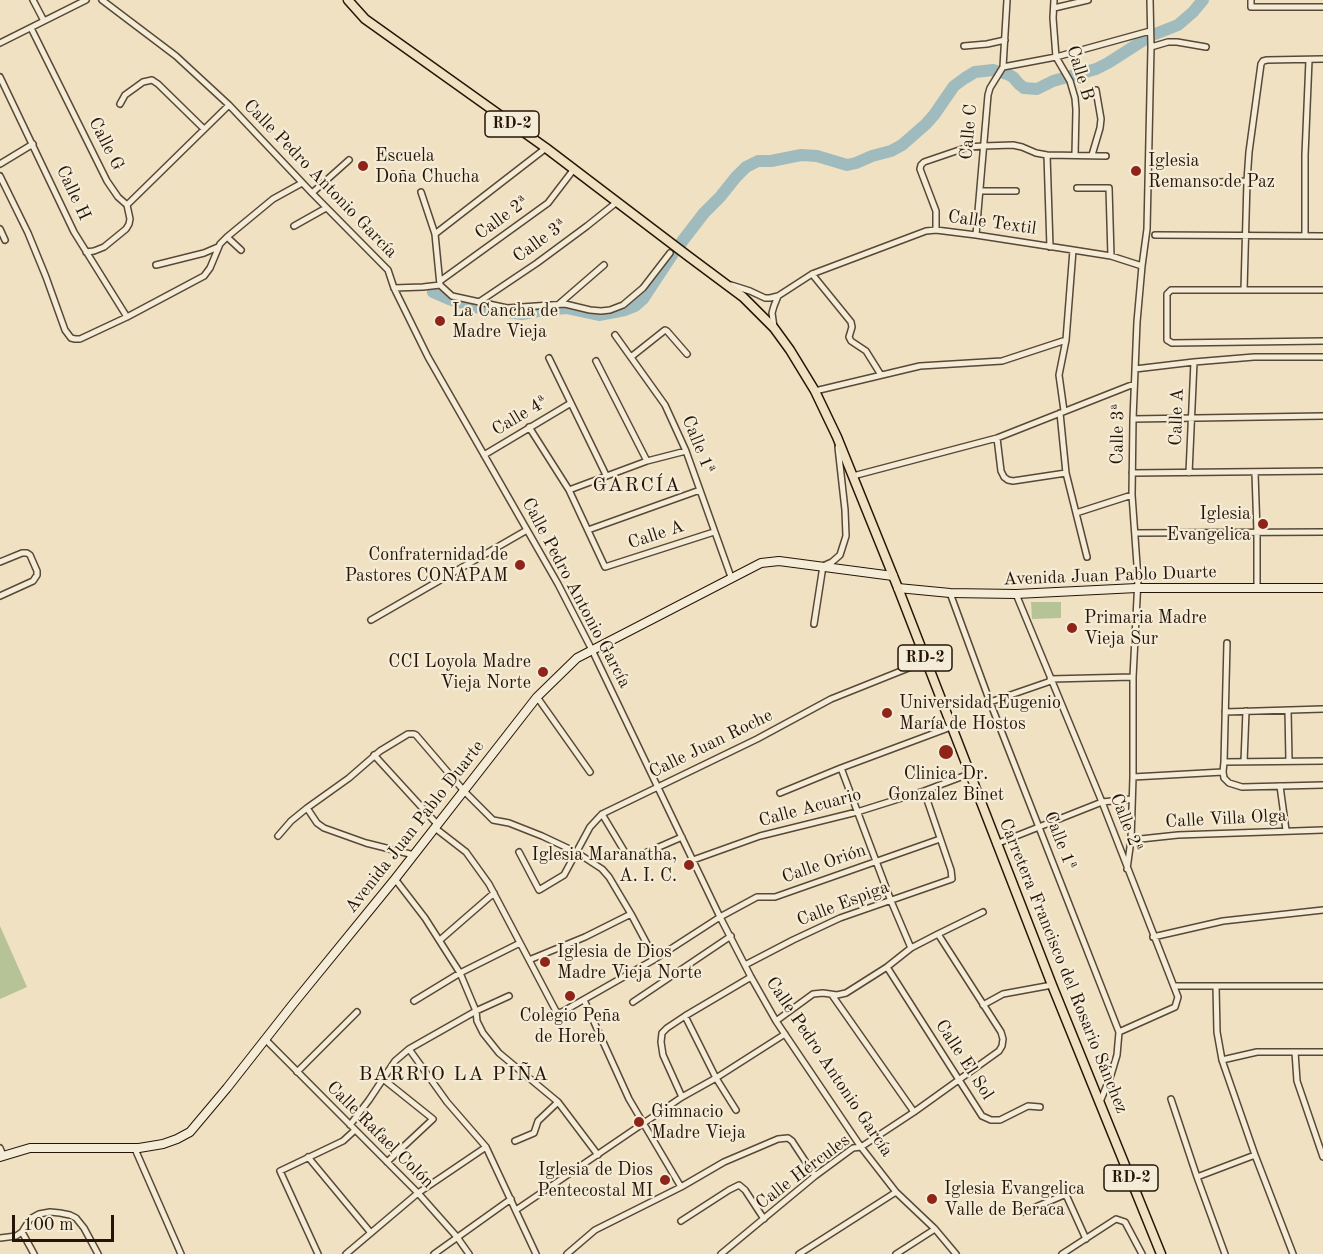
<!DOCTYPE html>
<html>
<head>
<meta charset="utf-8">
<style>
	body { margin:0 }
	#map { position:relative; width:1323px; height:1254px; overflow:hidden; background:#f0e1c2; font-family:"Old Standard TT",serif }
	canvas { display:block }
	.scale { position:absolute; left:12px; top:1215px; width:102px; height:27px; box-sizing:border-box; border:3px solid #261507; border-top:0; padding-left:8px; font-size:18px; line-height:21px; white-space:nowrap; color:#261507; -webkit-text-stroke:4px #f5ecd7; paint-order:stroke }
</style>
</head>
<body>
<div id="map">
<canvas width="1323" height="1254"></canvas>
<div class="scale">100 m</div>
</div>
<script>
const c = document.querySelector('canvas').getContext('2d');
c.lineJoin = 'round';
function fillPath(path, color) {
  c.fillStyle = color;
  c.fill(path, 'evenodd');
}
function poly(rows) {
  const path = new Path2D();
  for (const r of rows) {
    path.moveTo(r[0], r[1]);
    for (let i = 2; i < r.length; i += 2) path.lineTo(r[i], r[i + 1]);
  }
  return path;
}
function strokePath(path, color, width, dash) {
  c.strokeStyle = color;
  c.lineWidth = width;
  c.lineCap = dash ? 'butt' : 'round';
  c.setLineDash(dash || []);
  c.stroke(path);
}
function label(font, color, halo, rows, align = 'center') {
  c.font = font + ' "Old Standard TT",serif';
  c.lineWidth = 4.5;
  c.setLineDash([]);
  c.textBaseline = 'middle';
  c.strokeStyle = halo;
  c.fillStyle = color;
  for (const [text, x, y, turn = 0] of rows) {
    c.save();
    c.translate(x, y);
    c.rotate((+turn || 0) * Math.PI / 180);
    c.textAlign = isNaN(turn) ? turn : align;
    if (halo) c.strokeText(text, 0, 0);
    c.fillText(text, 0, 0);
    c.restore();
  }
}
fillPath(poly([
	[1031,602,1061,602,1061,618,1032,619],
	[0,926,27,987,0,999]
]), '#b6c396');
strokePath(poly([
	[433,292,449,299,475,307,522,314,538,311,566,308,599,315,625,310,635,306,643,299,674,252,704,213,720,197,736,177,746,167,758,161,771,161,801,155,817,156,847,165,856,163,872,156,891,151,902,145,926,124,934,115,954,86,965,78,975,72,993,70,1007,74,1013,77,1019,84,1024,88,1037,89,1053,81,1096,69,1108,63,1150,36,1178,25,1193,12,1203,0]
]), '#a0bbbe', 12);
const street = poly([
	[33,0,44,21],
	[102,0,176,56,229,105,312,193,388,270,394,288,428,357,558,584,592,650,720,917,751,977,776,1021,861,1147,896,1192,935,1229,956,1254],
	[1054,0,1053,18,1056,57,1070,81,1075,98,1076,110,1075,155],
	[1251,0,1251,7,1323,7],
	[1054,8,1088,0],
	[31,28,107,181,118,197,127,205,130,219,129,224,126,229,104,247,94,251,86,252],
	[0,43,86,0],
	[964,46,987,44,1005,40],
	[1151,47,1168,42,1177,42,1206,47],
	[1003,67,1056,57,1150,31],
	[0,77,74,232,127,317],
	[120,104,125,95,143,82,152,80,158,84,204,129],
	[1047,155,1050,247],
	[1092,155,1100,128,1101,119,1096,90],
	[0,164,33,144],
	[0,176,28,233,46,277,65,330,71,338,75,339,80,339,127,317,204,276,210,268,220,244,227,237,273,199,302,183],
	[1159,184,1247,181],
	[1077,188,1109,188,1111,256],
	[980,191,1016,191],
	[421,192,435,234,440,285,452,296,507,308,565,304,590,310,601,311,610,310,623,305,643,288,670,253],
	[312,193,349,160],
	[127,205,229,105],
	[294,226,326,208],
	[0,229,5,240],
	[936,230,936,211,920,169,921,165,924,162,968,147,983,146,1013,145,1022,147,1036,153,1047,155,1106,156],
	[435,234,546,148],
	[976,235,988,95,990,88,1003,67,1007,0],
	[1155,235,1323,236],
	[1305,236,1305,155,1309,60],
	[227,237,241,250],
	[156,265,204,253,218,247],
	[812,274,851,322,852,327,849,337,851,341,866,351,881,375],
	[440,281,548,203,574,169],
	[731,285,750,291,765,298,770,298,778,296],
	[394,288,423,287,440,285],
	[1244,290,1247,181,1249,152,1261,64,1263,61,1267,60,1323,59],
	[1323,290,1171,290,1167,294,1167,340,1172,343,1323,341],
	[479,302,537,263,587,226,617,202],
	[559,304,604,265],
	[774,327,772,313,774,306,778,296,812,274,926,231,936,230,976,235,1073,250,1111,256,1142,266],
	[615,335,665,405,686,451,731,577],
	[631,357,665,330,667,331,687,354],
	[549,358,606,475],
	[596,361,647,461],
	[1135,369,1194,362,1254,357,1323,357],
	[815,391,920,366,1002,361,1066,340],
	[1064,411,1059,375,1066,340,1073,250],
	[1060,413,1066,473,1087,557],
	[1133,419,1323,416],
	[529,427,569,490,605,567,714,532],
	[997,438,1001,471,1004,477,1008,480,1013,481,1066,473],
	[484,455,571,403],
	[1132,473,1323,471],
	[1189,473,1194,362],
	[1255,473,1257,532,1257,587],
	[853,476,997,438,1134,384],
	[569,490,647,461,686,451],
	[1076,513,1132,495],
	[588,530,700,490],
	[1135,533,1323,532],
	[0,562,22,553,27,553,30,555,37,571,37,575,33,581,0,596],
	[950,593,990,702,1119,1032,1117,1055,1111,1075,1100,1102],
	[1016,594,1102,802,1178,997,1175,1007,1119,1032],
	[371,620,527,530],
	[814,624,823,566,832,562,840,555,846,536,845,510,838,447],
	[1227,643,1224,762,1223,772,1224,778,1229,783,1242,787,1323,785],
	[1050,679,1133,677],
	[537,697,590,772],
	[990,702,1051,681],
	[1288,710,1289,761],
	[1225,712,1323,709],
	[374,755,437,824],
	[1224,762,1323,761],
	[1244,762,1246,711],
	[841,768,891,901,911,948],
	[1133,777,1223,772],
	[1280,786,1286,830],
	[780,793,841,768,951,727],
	[307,808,317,823,324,828,366,843,414,855],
	[602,814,626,854,630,857,636,857,682,837],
	[435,828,466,852,489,884,557,1013,562,1012,655,959,720,917,757,897,775,897,940,839],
	[278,836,291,821,307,808,349,778,380,751,408,734,414,734,416,735,464,791,493,820,509,823,542,836,576,852,602,869,609,877,631,914,655,959],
	[1131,840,1178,835,1323,830],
	[996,844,1102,802,1132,799],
	[519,852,539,890,564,875,590,827,602,814,757,739,831,699,926,661],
	[693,860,760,836,857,812,924,791,969,774],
	[1127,869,1131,840,1133,777,1133,677,1138,579,1132,495,1133,419,1137,322,1142,266,1147,229,1151,47,1150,0],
	[395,879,425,918,460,973,476,1011,477,1021,483,1033,499,1053,558,1102,598,1155],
	[1153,937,1223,921,1323,910],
	[440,940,494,893],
	[529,960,585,937,631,914],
	[745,965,793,940,840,918,952,879,951,870,924,791],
	[887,967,982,1116,991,1120,1000,1120,1028,1106,1040,1107],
	[1174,986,1323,986],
	[1216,986,1217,1032,1222,1060,1255,1155,1293,1254],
	[832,995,914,1112],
	[584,1000,629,1099,681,1187],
	[414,1001,460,973,520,943],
	[633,1002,731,936],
	[983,1005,1003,994,1052,985],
	[685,1016,716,1078,736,1110],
	[776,1021,813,994,823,993,837,995,846,993,887,967,911,948,938,934,983,912],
	[266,1040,418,1193,457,1237,469,1254],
	[409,1049,447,1102,486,1147,536,1254],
	[1295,1052,1297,1081,1323,1157],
	[1222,1060,1257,1052,1323,1052],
	[297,1072,357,1012],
	[383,1079,433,1119,387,1162],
	[682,1097,663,1055,661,1042,662,1033,667,1028,685,1016,751,977],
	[1171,1099,1197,1177,1225,1254],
	[350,1125,369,1100,395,1061,409,1049,476,1011,509,996],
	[515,1141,534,1133,538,1121,558,1102],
	[0,1148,3,1155],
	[135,1149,181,1254],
	[308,1157,371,1233],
	[1197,1177,1255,1155],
	[516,1210,682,1097,716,1078,785,1034],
	[1024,1212,1064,1195,1067,1197,1086,1239],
	[681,1221,729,1190,739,1185,745,1190,764,1219],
	[22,1232,34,1254],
	[0,1238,16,1236,22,1232,30,1219,39,1214,50,1212,60,1213,70,1215,76,1218,84,1228,98,1254],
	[318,1254,280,1171,343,1141,355,1130],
	[346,1254,418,1193,486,1147],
	[434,1254,511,1199],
	[567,1254,595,1230,681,1187,724,1162,778,1139,788,1138,792,1141,815,1176],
	[721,1254,815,1176,853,1148,861,1147,914,1112,999,1051,1002,1046,1003,1039,1001,1032,938,934],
	[799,1254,896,1192],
	[896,1254,935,1229],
	[1062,1254,1116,1219,1125,1222,1142,1254]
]);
const secondary = poly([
	[898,588,950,593,1016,594,1137,588,1323,588],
	[0,1157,30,1148,139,1148,163,1144,177,1139,190,1132,227,1088,293,1004,395,879,537,697,577,658,761,563,779,561,893,576]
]);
const primary = poly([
	[348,0,365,19,546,148,688,256,743,297,774,328,790,350,815,391,837,437,898,588,1052,985,1161,1254]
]);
strokePath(street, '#584836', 8);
strokePath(secondary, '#261507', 10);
strokePath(primary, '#261507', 11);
strokePath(street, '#f5ecd7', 5);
strokePath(secondary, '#f5ecd7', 8);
strokePath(primary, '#f0e1c2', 8);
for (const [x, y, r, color] of [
	[363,166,6,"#8f2418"],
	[1136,171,6,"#8f2418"],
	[440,321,6,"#8f2418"],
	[1263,524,6,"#8f2418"],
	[520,565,6,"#8f2418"],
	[1072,628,6,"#8f2418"],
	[543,672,6,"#8f2418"],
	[887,713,6,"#8f2418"],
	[946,752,8,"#8f2418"],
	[689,865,6,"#8f2418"],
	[545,962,6,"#8f2418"],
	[570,996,6,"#8f2418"],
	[639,1122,6,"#8f2418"],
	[665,1180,6,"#8f2418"],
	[932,1199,6,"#8f2418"]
]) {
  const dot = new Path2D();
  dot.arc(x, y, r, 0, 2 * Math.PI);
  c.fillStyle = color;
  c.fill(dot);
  strokePath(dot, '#f5ecd7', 2);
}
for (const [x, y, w] of [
	[512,124,54],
	[925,658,54],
	[1131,1178,54]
]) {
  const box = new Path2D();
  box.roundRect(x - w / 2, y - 13, w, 26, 4.5);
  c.fillStyle = '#f5ecd7';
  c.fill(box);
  strokePath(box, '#261507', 1.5);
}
label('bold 16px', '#261507', null, [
	["RD-2",512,124],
	["RD-2",925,658],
	["RD-2",1131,1178]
]);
label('18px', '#261507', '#f5ecd7', [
	["Calle B",1080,73,73],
	["Calle C",969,132,-85],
	["Calle G",106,144,63],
	["Calle Pedro Antonio García",320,179,46],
	["Calle H",73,193,65],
	["Calle 2ª",502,218,-36],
	["Calle Textil",992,223,8],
	["Calle 3ª",540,241,-36],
	["Calle 4ª",520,416,-31],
	["Calle A",1177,417,-88],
	["Calle 3ª",1118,434,-89],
	["Calle 1ª",698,445,68],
	["Calle A",656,535,-18],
	["Avenida Juan Pablo Duarte",1110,576,-2],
	["Calle Pedro Antonio García",576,593,62],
	["Calle Juan Roche",711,744,-26],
	["Calle Acuario",810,808,-15],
	["Calle Villa Olga",1226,819,-3],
	["Calle 2ª",1126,823,69],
	["Avenida Juan Pablo Duarte",415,827,-52],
	["Calle 1ª",1060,841,69],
	["Calle Orión",824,864,-19],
	["Calle Espiga",843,904,-21],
	["Carretera Francisco del Rosario Sánchez",1063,966,68],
	["Calle El Sol",964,1060,57],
	["Calle Pedro Antonio García",829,1067,56],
	["Calle Rafael Colón",380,1135,45],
	["Calle Hércules",803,1172,-37]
]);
label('18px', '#261507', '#f5ecd7', [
	["Escuela",375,156],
	["Doña Chucha",375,177],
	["Iglesia",1148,161],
	["Remanso de Paz",1148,182],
	["La Cancha de",452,311],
	["Madre Vieja",452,332],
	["Iglesia",1251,514,"right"],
	["Evangelica",1251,535,"right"],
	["Confraternidad de",508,555,"right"],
	["Pastores CONAPAM",508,576,"right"],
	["Primaria Madre",1084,618],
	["Vieja Sur",1084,639],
	["CCI Loyola Madre",531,662,"right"],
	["Vieja Norte",531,683,"right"],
	["Universidad Eugenio",899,703],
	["María de Hostos",899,724],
	["Clinica Dr.",946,774,"center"],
	["Gonzalez Binet",946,795,"center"],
	["Iglesia Maranatha,",677,855,"right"],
	["A. I. C.",677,876,"right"],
	["Iglesia de Dios",557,952],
	["Madre Vieja Norte",557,973],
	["Colegio Peña",570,1016,"center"],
	["de Horeb",570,1037,"center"],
	["Gimnacio",651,1112],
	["Madre Vieja",651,1133],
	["Iglesia de Dios",653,1170,"right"],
	["Pentecostal MI",653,1191,"right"],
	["Iglesia Evangelica",944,1189],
	["Valle de Beraca",944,1210]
], 'left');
c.letterSpacing = '1.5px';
label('20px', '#261507', '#f5ecd7', [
	["GARCÍA",637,486],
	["BARRIO LA PIÑA",454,1075]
]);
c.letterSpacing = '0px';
</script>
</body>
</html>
